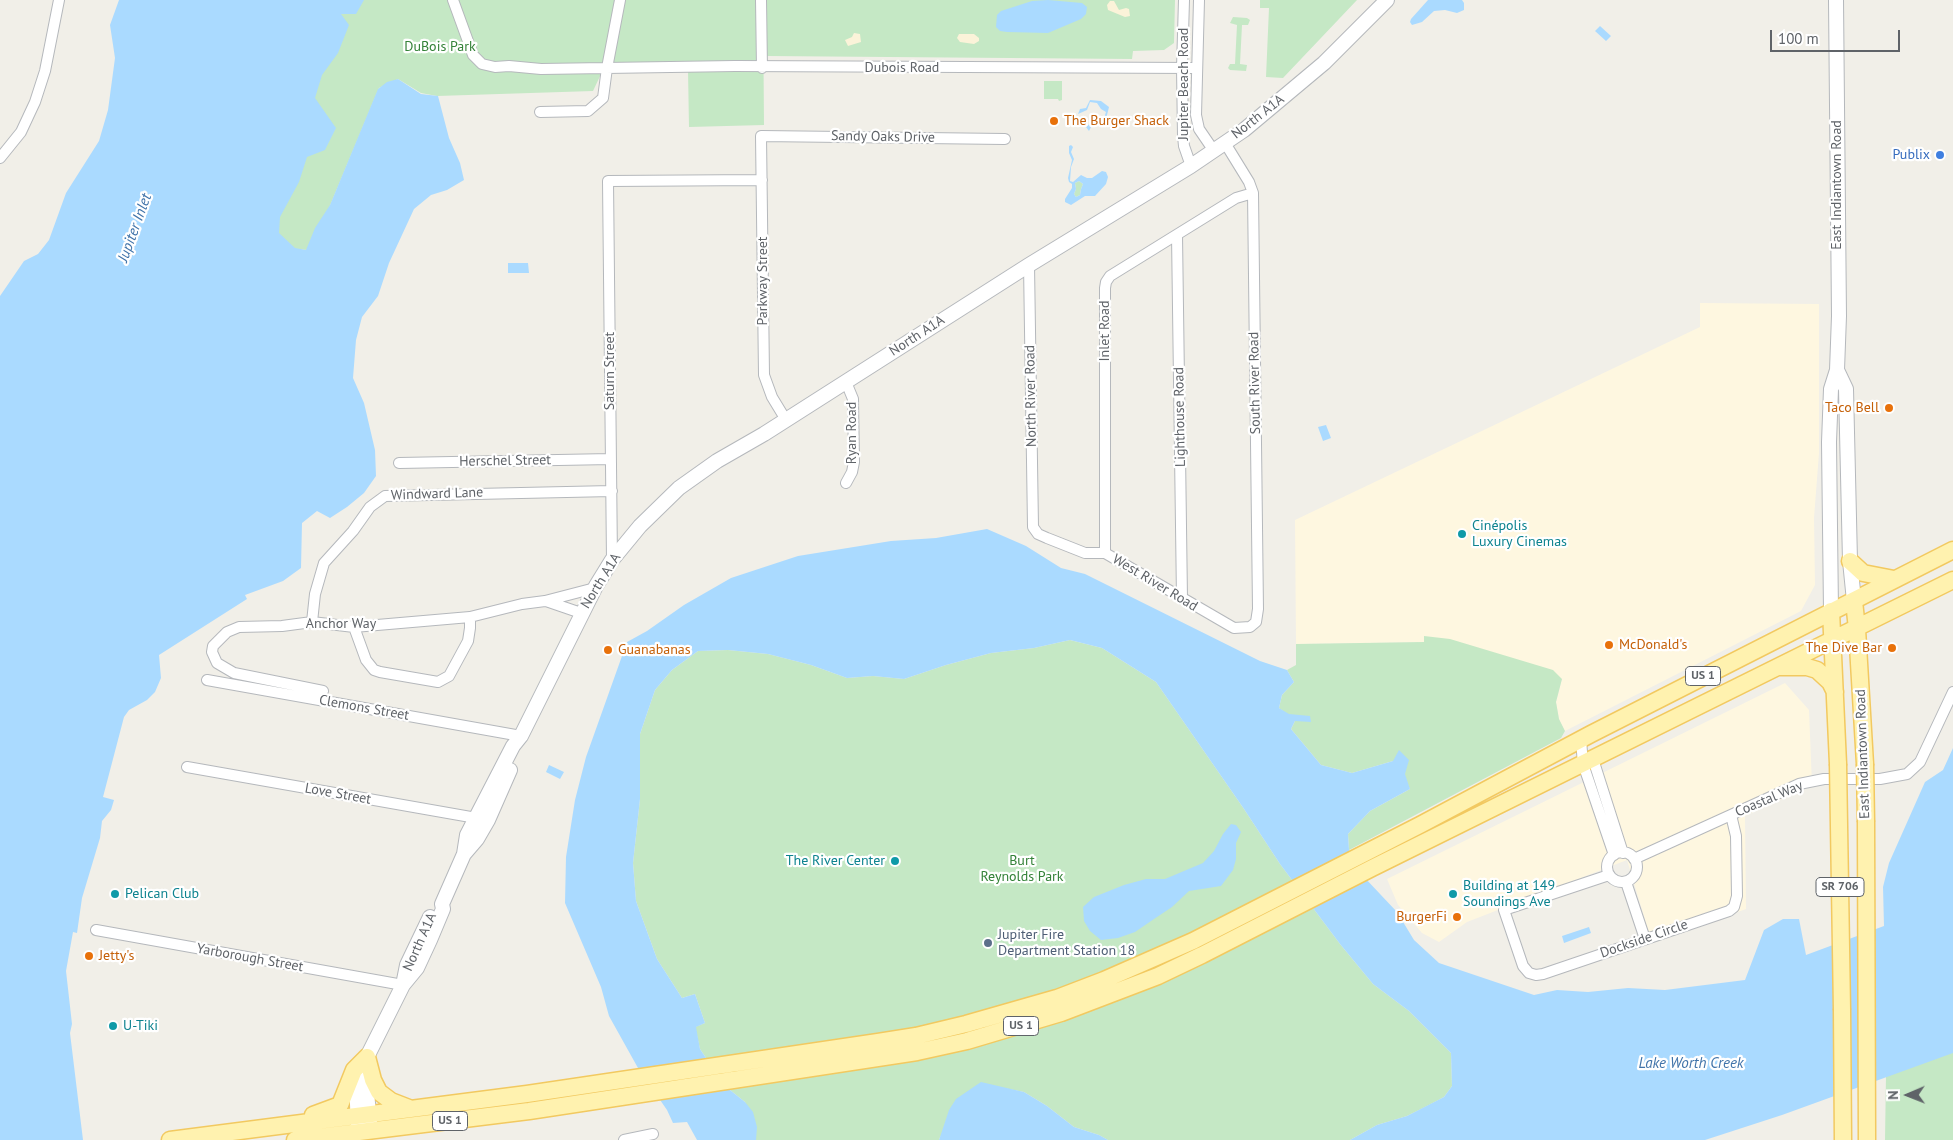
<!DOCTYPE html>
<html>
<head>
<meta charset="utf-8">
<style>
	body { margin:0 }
	#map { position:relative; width:1953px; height:1140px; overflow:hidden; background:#f1efe8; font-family:"PT Sans",sans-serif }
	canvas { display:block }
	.north { position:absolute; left:1883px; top:1070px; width:50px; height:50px; -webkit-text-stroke:4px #fff; paint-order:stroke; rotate:269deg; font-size:14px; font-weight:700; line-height:20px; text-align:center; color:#5f6368 }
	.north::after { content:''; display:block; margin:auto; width:18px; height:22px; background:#5f6368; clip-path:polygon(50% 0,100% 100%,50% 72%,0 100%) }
	.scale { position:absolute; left:1770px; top:30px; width:130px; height:22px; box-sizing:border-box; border:2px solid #5f6368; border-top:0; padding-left:6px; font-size:15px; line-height:18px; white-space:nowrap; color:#5f6368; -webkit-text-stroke:4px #fff; paint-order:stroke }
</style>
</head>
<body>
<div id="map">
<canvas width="1953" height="1140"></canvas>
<div class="north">N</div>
<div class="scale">100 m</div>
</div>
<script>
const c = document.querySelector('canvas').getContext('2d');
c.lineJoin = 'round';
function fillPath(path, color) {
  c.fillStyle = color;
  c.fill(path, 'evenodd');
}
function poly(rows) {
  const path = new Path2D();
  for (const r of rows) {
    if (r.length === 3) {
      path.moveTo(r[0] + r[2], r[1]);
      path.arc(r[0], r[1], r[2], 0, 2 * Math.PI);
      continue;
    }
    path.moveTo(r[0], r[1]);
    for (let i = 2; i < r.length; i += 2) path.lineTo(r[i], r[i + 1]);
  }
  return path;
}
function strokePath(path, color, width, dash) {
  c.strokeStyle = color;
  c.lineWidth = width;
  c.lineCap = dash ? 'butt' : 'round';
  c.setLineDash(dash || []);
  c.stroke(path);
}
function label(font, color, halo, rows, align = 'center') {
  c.font = font + ' "PT Sans",sans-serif';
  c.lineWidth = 4.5;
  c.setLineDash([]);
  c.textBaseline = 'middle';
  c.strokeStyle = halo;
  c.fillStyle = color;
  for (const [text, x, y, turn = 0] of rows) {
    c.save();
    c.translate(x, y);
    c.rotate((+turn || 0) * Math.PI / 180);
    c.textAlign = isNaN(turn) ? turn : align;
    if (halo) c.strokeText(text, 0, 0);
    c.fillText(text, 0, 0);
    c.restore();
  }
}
fillPath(poly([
	[1700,303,1819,304,1819,453,1814,518,1815,585,1801,611,1565,731,1559,719,1556,702,1562,679,1436,642,1296,644,1295,520,1700,327],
	[1785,683,1809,710,1812,785,1745,816,1746,909,1652,943,1627,860,1467,922,1439,942,1422,933,1398,905,1387,879]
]), '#fef7e0');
fillPath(poly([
	[341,0,763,0,764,125,689,127,688,70,602,72,593,91,437,96,421,93,398,79,379,88,324,220,307,250,295,249,278,233,279,218,295,149,340,14],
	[766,0,1175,0,1174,43,1164,50,1133,51,1132,59,767,56],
	[1260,0,1357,0,1283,78,1266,77,1269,8,1260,8],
	[1233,17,1247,18,1250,20,1248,25,1242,25,1240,64,1247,65,1246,71,1230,70,1228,68,1230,64,1235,64,1237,25,1230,23],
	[1044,81,1062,81,1062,100,1059,101,1058,99,1044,99],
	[1079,181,1083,184,1081,189,1080,195,1076,197,1074,194,1076,189,1075,183],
	[1424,636,1450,639,1553,670,1562,679,1556,702,1559,719,1565,731,1561,738,1349,850,1348,834,1370,811,1410,789,1393,761,1352,773,1321,765,1291,729,1295,721,1279,708,1282,695,1294,682,1287,670,1296,665,1296,644,1424,642],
	[1070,640,1102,648,1156,682,1244,809,1280,864,1340,944,1373,984,1409,1011,1451,1053,1452,1086,1444,1097,1427,1106,1407,1116,1377,1125,1350,1140,1108,1140,1099,1135,1074,1127,1047,1106,1024,1092,1003,1088,940,1137,939,1140,756,1140,745,1102,725,1086,700,1049,695,1027,705,1023,695,994,682,998,657,959,636,901,633,863,640,799,640,734,655,690,672,670,698,651,728,650,768,654,811,665,847,678,873,676,904,679,946,665,991,653,1034,648],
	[1953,1052,1953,1140,1885,1140,1886,1076]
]), '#c5e8c5');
fillPath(poly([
	[1110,1,1114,1,1119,10,1126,8,1129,9,1130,16,1125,17,1108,10,1107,5],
	[854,33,860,34,861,42,848,46,845,40,852,37],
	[959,34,974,34,979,38,979,41,974,44,960,42,957,38]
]), '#fbf3d9');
fillPath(poly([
	[119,0,364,0,356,14,341,14,349,25,338,53,322,75,315,98,336,128,325,150,307,157,299,182,280,217,279,233,295,248,306,250,315,228,330,205,378,89,387,82,398,79,421,94,438,96,449,138,460,163,464,180,447,190,431,195,414,209,389,263,378,296,362,317,356,340,353,378,364,403,375,450,376,476,364,493,347,507,330,518,317,511,302,523,301,568,283,581,245,595,247,599,159,655,161,678,155,692,147,700,129,710,124,717,103,797,114,800,111,810,102,821,100,838,82,898,77,933,73,932,66,971,72,1024,70,1033,83,1140,0,1140,0,296,24,261,38,254,49,240,66,193,99,141,108,110,115,58,110,25],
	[1048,0,1082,3,1087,7,1086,14,1081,19,1048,33,1007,32,1000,31,996,27,997,15,1001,11,1032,1],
	[1428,0,1462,0,1464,3,1464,10,1457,13,1445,10,1434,11,1422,22,1412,25,1410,22,1411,19],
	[1600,26,1611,36,1606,41,1595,31],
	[1090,100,1101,101,1109,107,1106,119,1093,123,1089,131,1086,127,1094,120,1104,118,1106,112,1101,109,1097,103,1090,102,1087,110,1078,114,1080,109,1086,108],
	[1071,145,1073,147,1071,152,1074,159,1071,167,1070,181,1073,182,1081,175,1087,178,1092,178,1102,171,1106,172,1108,177,1106,184,1095,196,1085,196,1071,205,1065,202,1065,199,1072,188,1072,184,1069,182,1068,178,1072,160,1069,153,1069,146],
	[1079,181,1083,184,1081,189,1080,195,1076,197,1074,194,1076,189,1075,183],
	[508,263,528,263,529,273,508,273],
	[1326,425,1331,438,1323,441,1318,427],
	[987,529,1026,546,1061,568,1085,574,1260,661,1287,670,1294,682,1282,695,1279,708,1289,714,1310,716,1311,722,1295,721,1291,729,1321,765,1352,773,1393,761,1399,750,1409,760,1405,774,1410,789,1370,811,1348,834,1349,850,1364,877,1397,912,1414,940,1439,963,1534,995,1557,990,1588,992,1628,988,1665,990,1745,980,1764,930,1783,919,1799,919,1806,955,1884,926,1883,887,1889,863,1925,782,1943,770,1953,748,1953,1053,1782,1115,1705,1140,1350,1140,1377,1125,1407,1116,1444,1097,1452,1086,1451,1053,1409,1011,1373,984,1340,944,1280,864,1244,809,1156,682,1102,648,1070,640,1034,648,991,653,946,665,904,679,873,676,847,678,811,665,768,654,728,650,698,651,672,670,655,690,640,734,640,799,633,863,636,901,657,959,682,998,695,994,705,1023,696,1027,700,1049,725,1086,745,1102,753,1112,757,1127,756,1140,697,1140,687,1122,673,1123,667,1110,638,1068,609,1016,601,987,565,903,566,857,575,800,586,757,627,642,647,631,684,605,731,578,798,556,891,541,936,538],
	[549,765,564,772,560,779,546,772],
	[1231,824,1236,825,1241,832,1236,843,1236,859,1233,870,1221,886,1189,891,1172,907,1154,919,1135,932,1118,938,1101,940,1090,931,1084,921,1083,907,1094,897,1124,885,1146,879,1165,879,1203,863,1214,851,1223,834],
	[1589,927,1591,933,1564,943,1562,936],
	[981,1082,1024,1092,1047,1106,1074,1127,1099,1135,1108,1140,939,1140,949,1110,956,1099]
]), '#aadaff');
const minor = poly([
	[453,0,473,55,482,64,495,67,509,66,541,69,735,66,1196,68],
	[761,0,762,68],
	[1184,0,1182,68,1183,136,1184,146,1191,166],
	[1199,0,1196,115,1199,129,1214,151],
	[540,112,588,111,603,98,607,68,620,0],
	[0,158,21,132,35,102,45,71,59,0],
	[1177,235,1182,599],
	[1029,265,1033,527,1038,534,1047,538,1085,553,1105,553,1234,628,1250,627,1256,622,1258,609,1253,193,1249,182,1225,143],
	[786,420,772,397,764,375,761,136,1005,139],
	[399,463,611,459],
	[846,483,852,472,854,462,853,399,846,382],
	[1105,553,1105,288,1106,282,1110,276,1236,198,1253,193],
	[612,560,608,181,762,180],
	[546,601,581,613],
	[312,622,315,594,324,563,353,531,370,507,385,496,612,491],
	[354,627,366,660,374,670,380,672,438,682,449,676,468,641,470,628,470,617],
	[207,680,521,736],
	[323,691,234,673,217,663,212,652,213,646,227,632,239,627,282,626,312,622,354,627,470,617,522,604,545,601,595,588],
	[1581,740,1583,764,1614,855],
	[1593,759,1623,853],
	[187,767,482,819],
	[1622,867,15],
	[1634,859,1799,784,1824,779,1880,779,1907,774,1920,762,1953,692],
	[1609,875,1504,910,1523,966,1529,973,1536,975,1543,974,1729,911,1734,907,1737,896,1736,836,1731,815],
	[1626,882,1645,939],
	[96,930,403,985],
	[624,1140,653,1134]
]);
const tertiary = poly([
	[1837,370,1846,389,1850,561,1854,601],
	[1831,611,1829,442,1831,389,1837,370,1839,316,1836,0],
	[465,853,477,839,488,820,510,770],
	[404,980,407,965,430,917],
	[367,1067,366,1083,370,1123],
	[358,1126,356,1082,359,1073,403,985,417,968,430,940,443,909,442,904,464,854,467,835,513,746,521,736,596,586,612,560,640,526,679,488,717,461,764,434,1029,265,1191,166,1244,130,1324,63,1387,0]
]);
const primary = poly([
	[1850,561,1863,573,1894,579],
	[1854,601,1857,629,1865,764],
	[1831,611,1838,764],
	[1781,667,1807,667,1817,670,1830,682,1835,692],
	[1866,822,1867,1140],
	[1842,1010,1843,1140],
	[367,1057,373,1080,379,1092,391,1101,409,1108],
	[313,1115,340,1105,354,1070,367,1057],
	[170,1140,527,1094,878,1042,916,1036,966,1024,1057,998,1104,980,1193,941,1420,825,1591,734,1953,550],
	[295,1140,529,1111,917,1052,967,1041,1061,1013,1158,976,1202,955,1372,868,1953,580]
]);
strokePath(minor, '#b5b8bc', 12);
strokePath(tertiary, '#b5b8bc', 16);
strokePath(primary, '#f2c960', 19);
strokePath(minor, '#fff', 10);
strokePath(tertiary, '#fff', 14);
strokePath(primary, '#fff2af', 16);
const primaryBridge = poly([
	[1838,764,1842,1010],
	[1865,764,1866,822]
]);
strokePath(primaryBridge, '#f2c960', 19, []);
strokePath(primaryBridge, '#fff2af', 16);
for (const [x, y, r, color] of [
	[1054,121,5,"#e8710a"],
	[1940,155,5,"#3f7fe0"],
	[1889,408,5,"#e8710a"],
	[1462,534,5,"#0f9aa8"],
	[1609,645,5,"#e8710a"],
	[1892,648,5,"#e8710a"],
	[608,650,5,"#e8710a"],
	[895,861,5,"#0f9aa8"],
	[115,894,5,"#0f9aa8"],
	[1453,894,5,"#0f9aa8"],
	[1457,917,5,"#e8710a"],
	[988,943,5,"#5c6f8a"],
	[89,956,5,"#e8710a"],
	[113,1026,5,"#0f9aa8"]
]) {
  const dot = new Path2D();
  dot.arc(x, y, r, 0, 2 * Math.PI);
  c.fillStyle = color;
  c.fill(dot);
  strokePath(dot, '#fff', 2);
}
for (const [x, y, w] of [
	[1703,676,35],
	[1840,887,48],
	[1021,1026,35],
	[450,1121,35]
]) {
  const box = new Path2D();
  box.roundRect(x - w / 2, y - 9.5, w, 19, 4);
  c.fillStyle = '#fff';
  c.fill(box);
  strokePath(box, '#5f6368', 1);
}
label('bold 12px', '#5f6368', null, [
	["US 1",1703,676],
	["SR 706",1840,887],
	["US 1",1021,1026],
	["US 1",450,1121]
]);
label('14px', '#348238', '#fff', [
	["DuBois Park",440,47],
	["Burt",1022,861],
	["Reynolds Park",1022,877]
]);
label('14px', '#5f6368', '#fff', [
	["Dubois Road",902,68],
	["Jupiter Beach Road",1184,84,-90],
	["North A1A",1258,117,-38],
	["Sandy Oaks Drive",883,137,1],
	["East Indiantown Road",1837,185,-90],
	["Parkway Street",763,281,-90],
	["Inlet Road",1105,331,-90],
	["North A1A",917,336,-33],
	["Saturn Street",610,371,-90],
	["South River Road",1255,383,-91],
	["North River Road",1031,396,-91],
	["Lighthouse Road",1180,417,-91],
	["Ryan Road",852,433,-90],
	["Herschel Street",505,461,-1],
	["Windward Lane",437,494,-2],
	["North A1A",601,581,-58],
	["West River Road",1155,583,31],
	["Anchor Way",341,624],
	["Clemons Street",364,708,10],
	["East Indiantown Road",1863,754,-92],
	["Love Street",338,794,10],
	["Coastal Way",1769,799,-23],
	["Dockside Circle",1644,939,-19],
	["North A1A",420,942,-66],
	["Yarborough Street",250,958,10]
]);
label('14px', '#c56008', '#fff', [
	["The Burger Shack",1064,121],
	["Taco Bell",1879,408,"right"],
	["McDonald's",1619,645],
	["The Dive Bar",1882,648,"right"],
	["Guanabanas",618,650],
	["BurgerFi",1447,917,"right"],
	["Jetty's",99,956]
], 'left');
label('14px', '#366cbe', '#fff', [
	["Publix",1930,155]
], 'right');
label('14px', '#0d838f', '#fff', [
	["Cinépolis",1472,526],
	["Luxury Cinemas",1472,542],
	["The River Center",885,861,"right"],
	["Building at 149",1463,886],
	["Soundings Ave",1463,902],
	["Pelican Club",125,894],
	["U-Tiki",123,1026]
], 'left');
label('14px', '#4e5e75', '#fff', [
	["Jupiter Fire",998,935],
	["Department Station 18",998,951]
], 'left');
label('italic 15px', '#4174aa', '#fff', [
	["Jupiter Inlet",135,228,-70],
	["Lake Worth Creek",1691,1064]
]);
</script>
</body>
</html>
